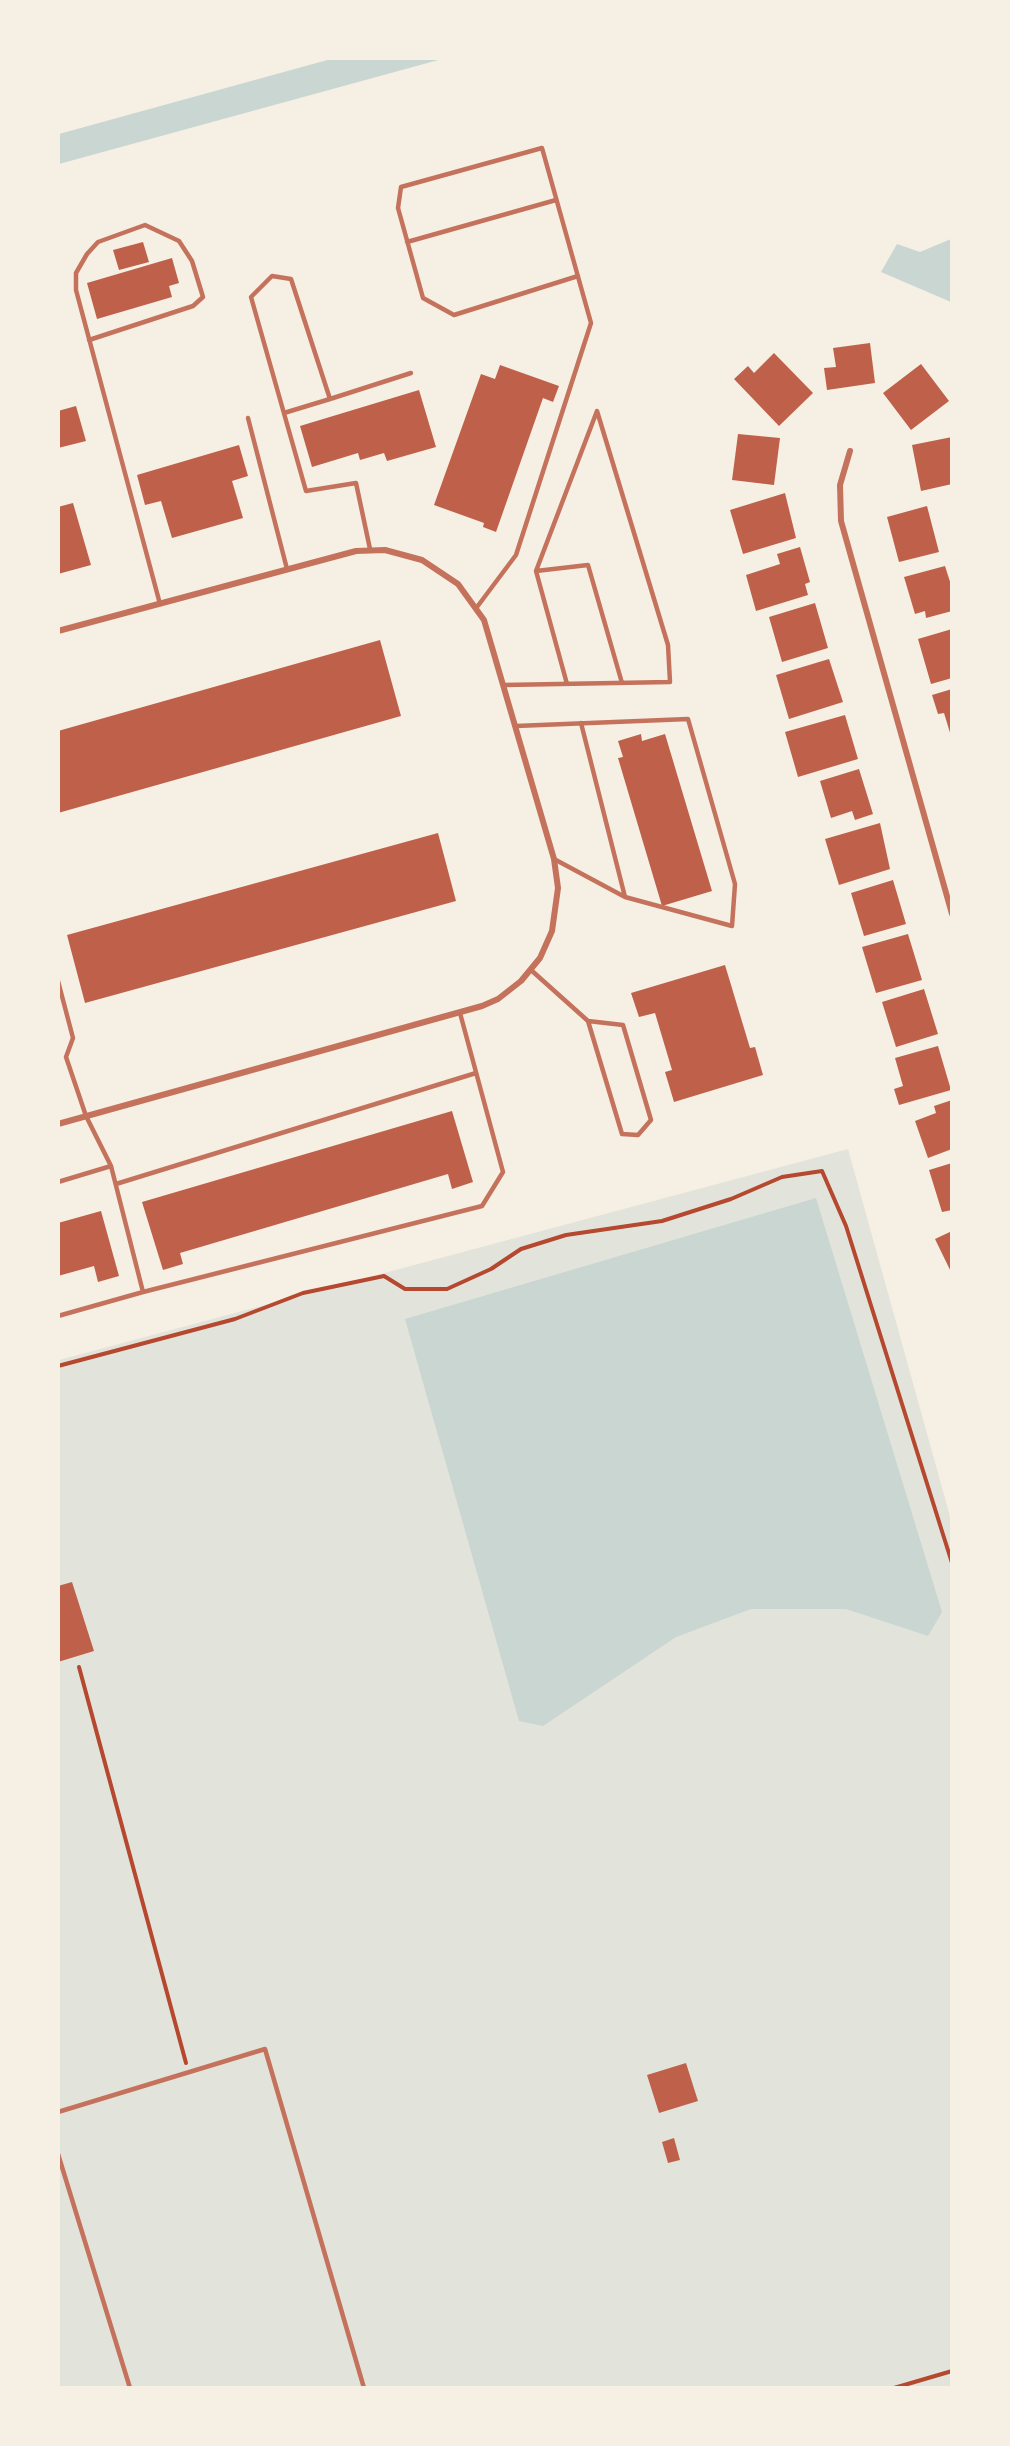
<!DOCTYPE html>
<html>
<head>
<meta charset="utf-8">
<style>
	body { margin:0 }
	#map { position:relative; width:1010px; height:2446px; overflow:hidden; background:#f6efe4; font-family:"IBM Plex Sans",sans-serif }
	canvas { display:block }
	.frame { position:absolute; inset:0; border:60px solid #f6efe4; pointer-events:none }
</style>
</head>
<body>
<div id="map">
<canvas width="1010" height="2446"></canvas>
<div class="frame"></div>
</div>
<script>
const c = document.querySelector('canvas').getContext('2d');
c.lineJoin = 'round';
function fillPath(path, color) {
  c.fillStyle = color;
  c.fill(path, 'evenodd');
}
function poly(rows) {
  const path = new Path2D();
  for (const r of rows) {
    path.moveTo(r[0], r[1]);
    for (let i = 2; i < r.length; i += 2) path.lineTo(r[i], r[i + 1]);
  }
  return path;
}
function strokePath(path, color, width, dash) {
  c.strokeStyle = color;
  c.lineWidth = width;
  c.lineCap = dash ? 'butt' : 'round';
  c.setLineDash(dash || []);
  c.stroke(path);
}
fillPath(poly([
	[848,1149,951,1520,951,2387,59,2388,59,1360]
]), '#e2e4dc');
fillPath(poly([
	[331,59,442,59,59,164,59,134],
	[951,239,951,302,881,272,897,244,920,252],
	[816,1198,942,1612,928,1636,846,1609,751,1609,676,1637,543,1726,519,1721,405,1319]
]), '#c9d6d2');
fillPath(poly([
	[143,242,149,262,119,270,113,250],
	[172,258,179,283,169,286,172,297,97,319,87,283],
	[870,343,875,383,827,390,824,368,836,367,833,348],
	[774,353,813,393,779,426,734,379,748,366,754,373],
	[921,364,949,401,911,430,883,393],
	[500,365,559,386,553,402,543,398,496,532,483,527,484,523,434,505,481,374,495,379],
	[419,390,436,447,387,461,384,453,360,460,358,453,312,467,300,426],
	[76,406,86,441,58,448,58,411],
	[738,434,780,438,774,485,732,480],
	[952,437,952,484,921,491,912,445],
	[239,445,248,476,232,481,243,518,172,538,161,501,145,505,137,475],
	[785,493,796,538,743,554,730,510],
	[73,503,91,565,58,574,58,507],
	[927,506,939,552,899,562,887,517],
	[800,547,810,582,805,584,808,595,756,611,746,575,780,564,777,554],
	[945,566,952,588,952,611,926,618,925,611,915,614,904,577],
	[815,603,828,648,782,662,769,617],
	[952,629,952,678,931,684,918,639],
	[380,640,401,716,58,813,58,731],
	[829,659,843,702,789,719,776,675],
	[952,689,952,736,951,736,944,713,938,714,932,695],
	[845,715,858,759,798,777,785,732],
	[641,734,642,741,665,734,712,891,662,906,618,758,623,757,618,741],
	[859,769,873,814,855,820,852,811,831,818,820,781],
	[880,823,890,869,839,885,825,839],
	[438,833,456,901,85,1003,67,935],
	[893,880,906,924,864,936,851,893],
	[908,934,922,980,876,993,862,947],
	[725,965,750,1048,755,1047,763,1075,674,1102,665,1072,672,1070,655,1013,639,1017,631,993],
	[924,989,938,1034,896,1047,882,1002],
	[938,1046,951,1090,899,1105,894,1089,903,1086,895,1058],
	[952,1100,952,1149,928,1158,915,1121,936,1113,934,1106],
	[452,1111,473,1182,452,1189,448,1174,180,1253,183,1264,163,1270,142,1202],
	[952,1163,952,1210,942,1212,929,1170],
	[101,1211,119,1276,98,1282,94,1266,58,1276,58,1223],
	[952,1231,952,1274,935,1239],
	[72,1582,94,1651,58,1662,58,1586],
	[686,2063,698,2101,659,2113,647,2075],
	[674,2138,680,2160,668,2163,662,2142]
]), '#bf614a');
strokePath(poly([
	[58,1366,235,1319,303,1293,384,1276,405,1289,447,1289,491,1269,521,1249,566,1235,662,1221,731,1199,782,1177,822,1171,846,1226,952,1563],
	[79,1667,186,2063],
	[894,2388,952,2371]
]), '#b5482f', 4);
strokePath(poly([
	[407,242,556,200],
	[89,340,193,306,203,297,192,261,179,241,145,225,98,242,87,254,76,273,76,290,160,604],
	[330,399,411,373],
	[284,413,330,399,291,279,272,276,251,297,306,491,356,483,370,549],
	[248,418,287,569],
	[536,571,588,565,622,683],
	[477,607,516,555,591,323,542,148,401,187,398,208,423,298,454,315,578,276],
	[504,685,670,682,668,645,597,411,536,571,567,684],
	[581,723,625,897],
	[516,726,688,719,735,884,732,926,625,897,554,859],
	[531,970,588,1021,622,1134,638,1135,651,1120,623,1025,588,1021],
	[58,981,73,1038,66,1057,86,1116,111,1166,143,1292,58,1316],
	[58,1182,111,1166],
	[116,1184,476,1073],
	[143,1292,482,1206,503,1172,460,1013],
	[58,2112,265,2049,364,2388],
	[58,2154,130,2388]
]), '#c5725c', 4.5);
strokePath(poly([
	[850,451,840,485,841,521,952,914],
	[58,631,356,551,385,550,422,560,458,584,484,620,554,859,558,888,552,931,540,958,521,981,498,999,482,1006,58,1124]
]), '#c5725c', 6);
</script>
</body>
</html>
